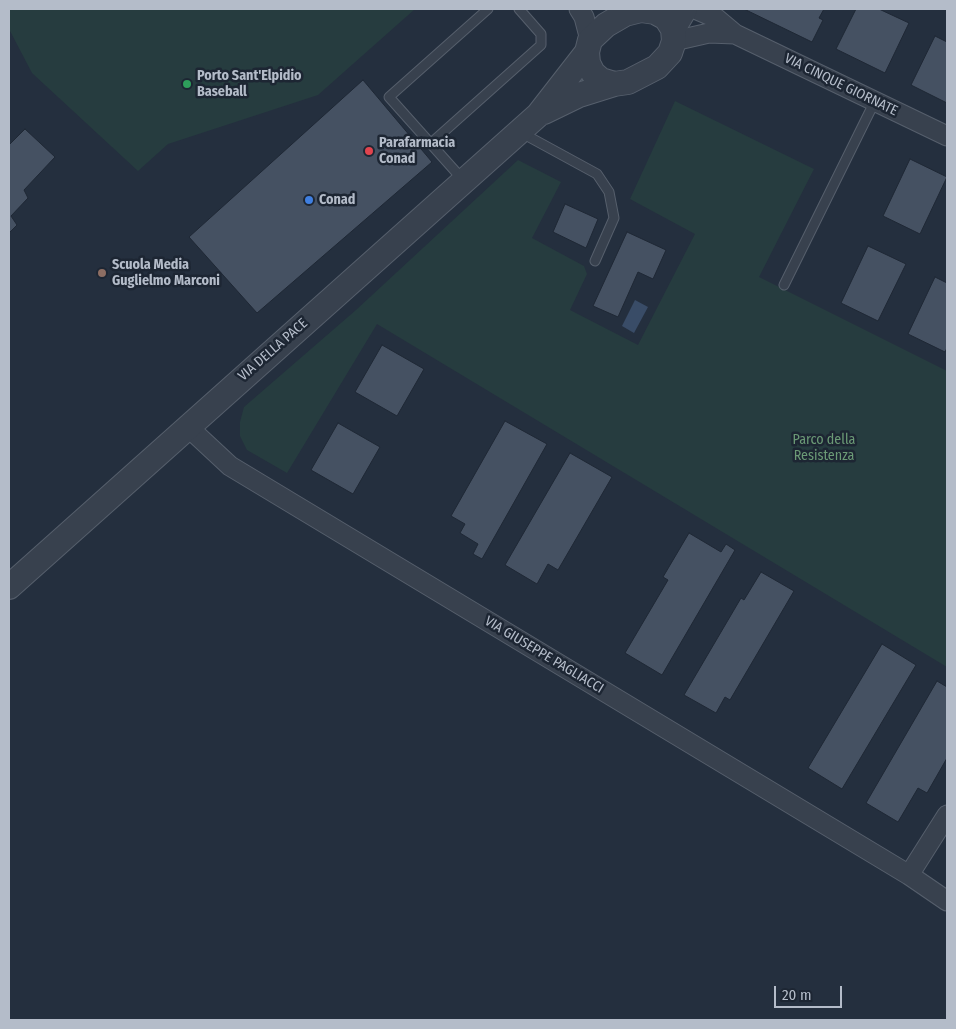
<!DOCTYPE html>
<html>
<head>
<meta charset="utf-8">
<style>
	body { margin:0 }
	#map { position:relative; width:956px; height:1029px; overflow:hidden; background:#242f3e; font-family:"Fira Sans Condensed",sans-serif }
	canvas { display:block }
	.frame { position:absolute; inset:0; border:10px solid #b4bcc9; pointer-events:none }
	.scale { position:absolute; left:774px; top:986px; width:68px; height:22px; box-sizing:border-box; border:2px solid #b4bcc9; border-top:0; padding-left:6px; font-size:15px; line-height:18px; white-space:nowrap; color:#b4bcc9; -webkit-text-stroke:4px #1d2633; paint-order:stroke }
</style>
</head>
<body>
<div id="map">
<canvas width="956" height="1029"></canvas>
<div class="frame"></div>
<div class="scale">20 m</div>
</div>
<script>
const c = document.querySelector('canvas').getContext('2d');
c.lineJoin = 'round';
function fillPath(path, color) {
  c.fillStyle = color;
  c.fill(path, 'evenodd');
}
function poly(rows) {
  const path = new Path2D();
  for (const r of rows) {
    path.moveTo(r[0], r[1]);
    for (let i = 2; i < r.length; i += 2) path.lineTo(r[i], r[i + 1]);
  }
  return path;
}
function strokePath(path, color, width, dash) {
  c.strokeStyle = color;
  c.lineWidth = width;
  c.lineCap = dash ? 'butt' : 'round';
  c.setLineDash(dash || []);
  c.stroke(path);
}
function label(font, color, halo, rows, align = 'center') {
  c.font = font + ' "Fira Sans Condensed",sans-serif';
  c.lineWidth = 5;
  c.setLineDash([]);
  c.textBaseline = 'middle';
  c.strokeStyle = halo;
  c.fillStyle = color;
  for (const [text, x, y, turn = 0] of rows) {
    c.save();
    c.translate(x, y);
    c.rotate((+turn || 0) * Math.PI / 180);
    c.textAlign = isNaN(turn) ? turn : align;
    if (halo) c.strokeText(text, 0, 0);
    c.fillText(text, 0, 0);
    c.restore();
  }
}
fillPath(poly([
	[9,9,415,9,318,95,168,144,138,171,32,73,9,29],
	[675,101,814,169,759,277,947,371,947,667,377,324,287,473,247,450,240,436,240,422,244,407,356,310,518,160,561,182,532,238,584,266,587,274,570,310,638,345,695,234,630,199]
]), '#263c3f');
fillPath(poly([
	[635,300,648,307,634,333,622,326]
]), '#394c67');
const building = poly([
	[744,9,824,9,819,18,823,20,812,42,744,9],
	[856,9,879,9,909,23,885,73,836,49,856,9],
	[935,36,947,42,947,103,911,85,935,36],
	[363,80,432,162,257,313,189,237,363,80],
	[25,129,55,157,24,190,28,198,11,216,17,225,9,233,9,145,25,129],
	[910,159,947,177,920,234,883,216,910,159],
	[565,204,598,219,586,248,553,232,565,204],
	[627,232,666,250,653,279,638,272,618,317,593,306,627,232],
	[868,246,906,264,878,321,841,303,868,246],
	[935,277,947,283,947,348,945,352,908,334,935,277],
	[382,345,424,369,397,416,355,392,382,345],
	[505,421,547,444,482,559,473,554,478,544,460,533,465,524,451,516,505,421],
	[338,423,380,447,353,494,311,470,338,423],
	[570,453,612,477,558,570,548,564,537,584,505,565,570,453],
	[689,533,721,552,726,544,735,550,662,675,625,653,668,580,663,577,689,533],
	[761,572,794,591,730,700,725,697,716,713,684,695,741,598,744,600,761,572],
	[882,644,916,665,842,789,808,768,882,644],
	[937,681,947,687,947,758,927,793,918,788,898,822,866,803,937,681]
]);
fillPath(building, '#455162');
strokePath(building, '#1f2835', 1);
const service = poly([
	[520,132,597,174,609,192,614,218,595,261],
	[430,144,541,45,541,34,519,9],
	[464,181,389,97,488,9],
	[784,285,875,101]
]);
const minor = poly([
	[579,9,584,17,590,40],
	[695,9,716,18,735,34,947,136],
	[674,41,709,33,735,34],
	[187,426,230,466,909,875,947,901],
	[909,875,947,815]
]);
const tertiary = poly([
	[641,10,655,12,666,18,673,29,674,41,670,53,657,67,628,82,614,84,601,80,593,73,588,63,587,52,590,40,606,25,625,14,641,10],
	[673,29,685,9],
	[544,112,579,95,614,84],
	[9,587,538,115,587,52]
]);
strokePath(service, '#565f6c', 11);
strokePath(minor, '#565f6c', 21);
strokePath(tertiary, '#565f6c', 26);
strokePath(service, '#38414e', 9);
strokePath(minor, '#38414e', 19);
strokePath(tertiary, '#38414e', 24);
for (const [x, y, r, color] of [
	[187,84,5,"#2e9e5b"],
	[369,151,5,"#e0444e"],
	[309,200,5,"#3f7fe0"],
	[102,273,5,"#8d6e63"]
]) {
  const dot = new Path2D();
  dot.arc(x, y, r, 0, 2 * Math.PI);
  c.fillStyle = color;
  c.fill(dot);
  strokePath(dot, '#1d2633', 2);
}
label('bold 14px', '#b4bcc9', '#1d2633', [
	["Porto Sant'Elpidio",197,76],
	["Baseball",197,92],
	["Parafarmacia",379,143],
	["Conad",379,159],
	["Conad",319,200],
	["Scuola Media",112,265],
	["Guglielmo Marconi",112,281]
], 'left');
label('14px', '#b4bcc9', '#1d2633', [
	["VIA CINQUE GIORNATE",841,85,26],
	["VIA DELLA PACE",273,350,-41],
	["VIA GIUSEPPE PAGLIACCI",544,655,31]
]);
label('14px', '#6b9a76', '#1d2633', [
	["Parco della",824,440],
	["Resistenza",824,456]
]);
</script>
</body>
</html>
